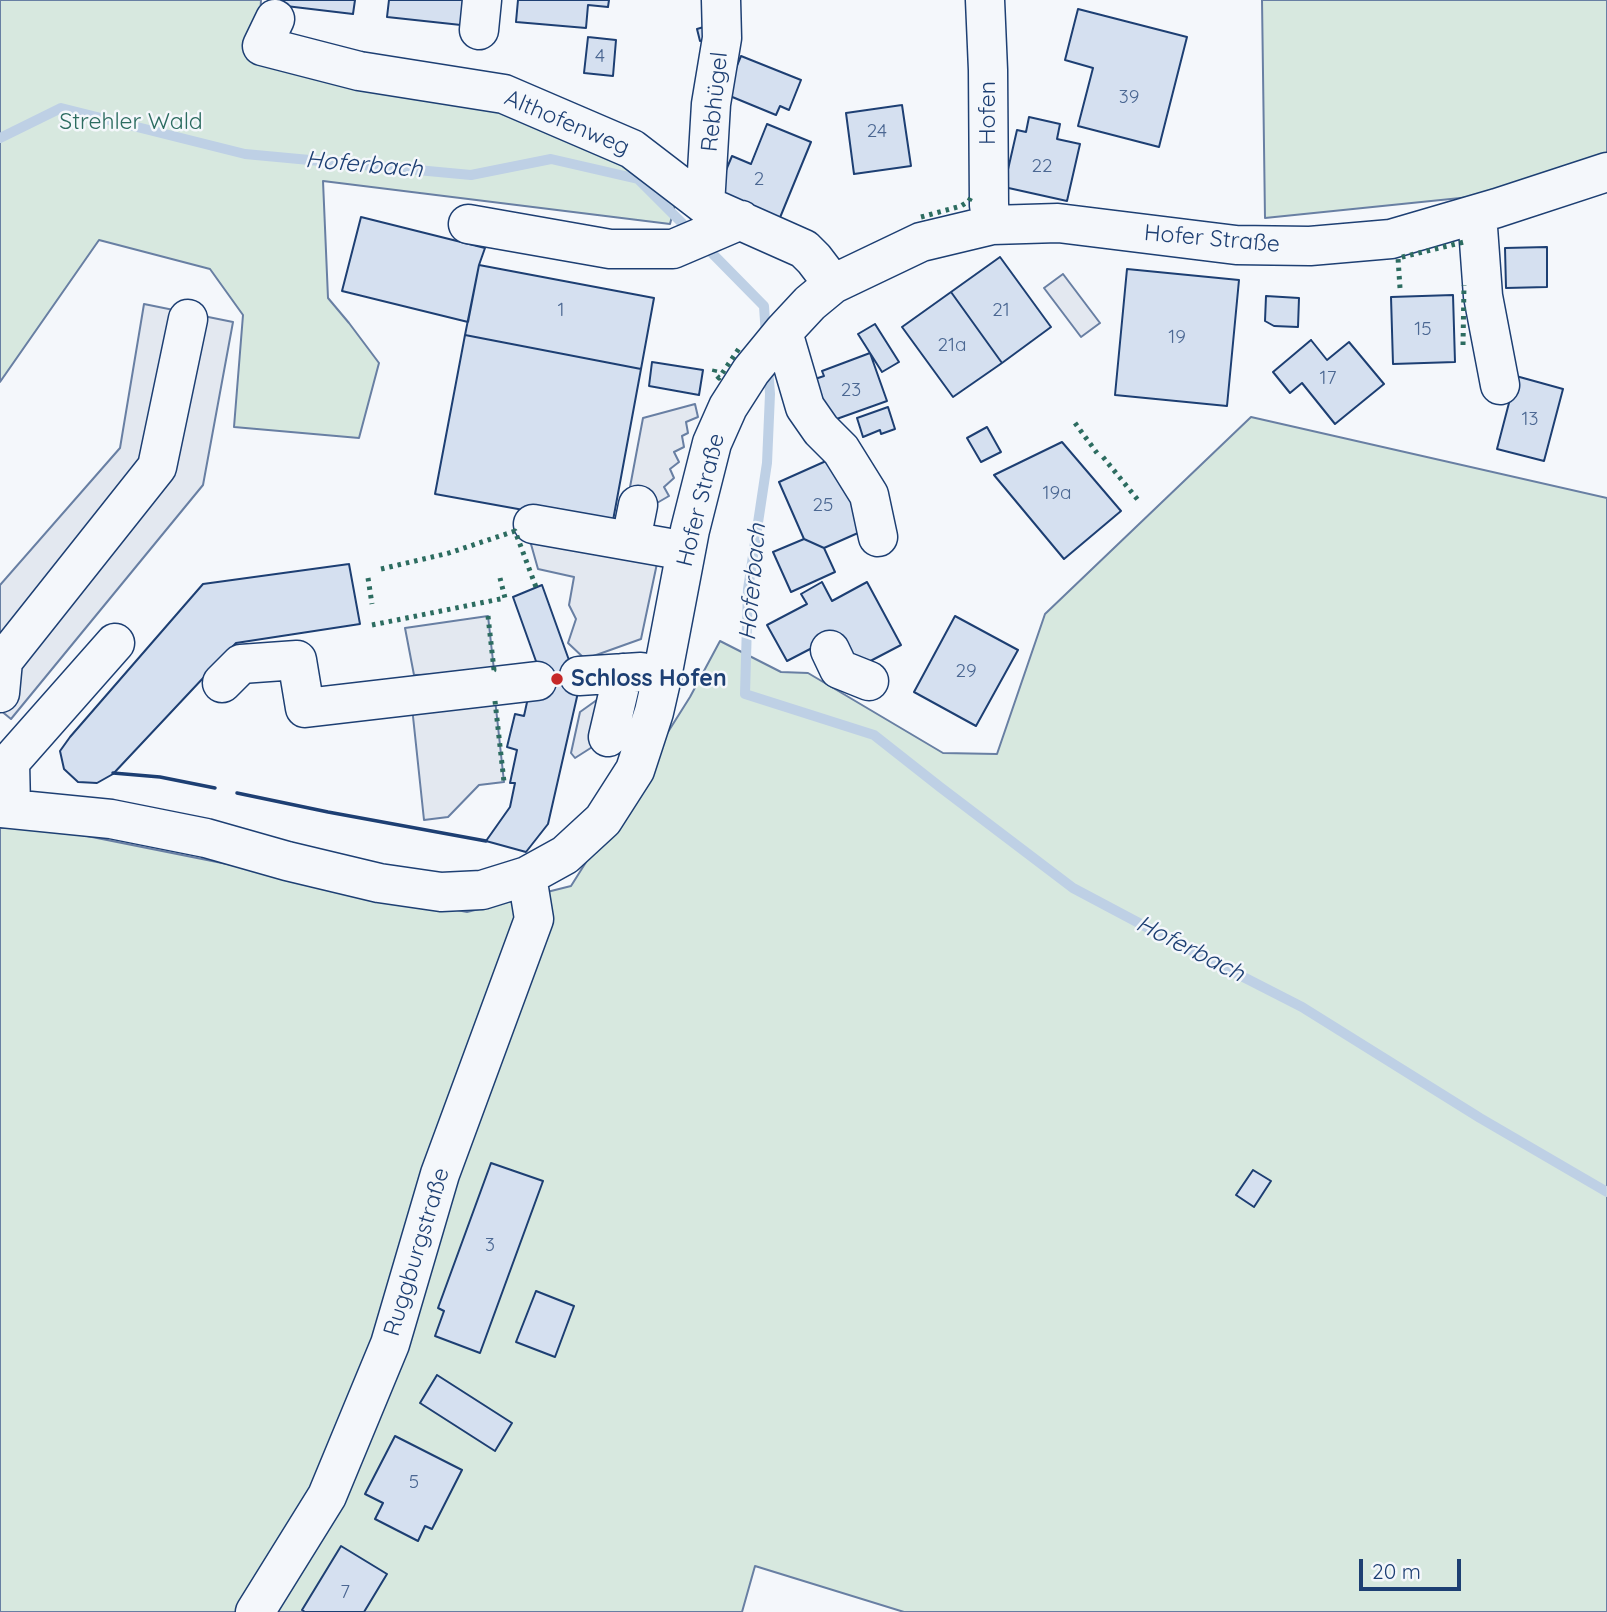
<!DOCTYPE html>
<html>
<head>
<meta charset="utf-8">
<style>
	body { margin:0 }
	#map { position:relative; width:1607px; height:1612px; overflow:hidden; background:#f4f7fb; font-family:Quicksand,sans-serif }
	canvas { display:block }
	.scale { position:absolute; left:1359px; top:1559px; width:102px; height:32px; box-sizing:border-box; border:4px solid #1d3f73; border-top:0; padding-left:9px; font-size:21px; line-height:24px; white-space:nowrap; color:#1d3f73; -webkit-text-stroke:5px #f4f7fb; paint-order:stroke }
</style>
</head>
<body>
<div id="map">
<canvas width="1607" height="1612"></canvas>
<div class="scale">20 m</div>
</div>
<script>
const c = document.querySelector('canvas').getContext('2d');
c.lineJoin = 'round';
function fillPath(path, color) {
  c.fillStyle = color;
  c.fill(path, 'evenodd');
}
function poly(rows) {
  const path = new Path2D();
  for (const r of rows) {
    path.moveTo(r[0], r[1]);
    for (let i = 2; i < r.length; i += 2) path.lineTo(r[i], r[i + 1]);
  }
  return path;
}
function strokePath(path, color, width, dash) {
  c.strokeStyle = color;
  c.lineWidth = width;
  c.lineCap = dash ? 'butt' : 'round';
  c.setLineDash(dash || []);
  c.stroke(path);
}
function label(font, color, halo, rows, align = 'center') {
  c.font = font + ' Quicksand,sans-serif';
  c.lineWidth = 5;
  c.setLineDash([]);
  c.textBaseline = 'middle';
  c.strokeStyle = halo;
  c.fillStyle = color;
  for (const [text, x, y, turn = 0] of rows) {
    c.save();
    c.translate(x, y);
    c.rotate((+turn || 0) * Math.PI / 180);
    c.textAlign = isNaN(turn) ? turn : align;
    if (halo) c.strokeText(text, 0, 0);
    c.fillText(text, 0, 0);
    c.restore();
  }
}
const green = poly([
	[0,0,261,0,258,53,502,99,678,193,670,224,323,181,328,298,349,323,379,363,359,438,234,427,243,315,210,269,99,240,0,382,0,0],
	[1262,0,1607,0,1607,183,1265,218,1262,0],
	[1251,417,1607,498,1607,1612,904,1612,755,1566,742,1612,0,1612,0,828,37,826,467,912,571,886,690,697,720,641,781,672,808,673,943,753,997,754,1045,614,1251,417]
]);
fillPath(green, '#d7e8df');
strokePath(green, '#687fa3', 2);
const parking = poly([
	[1063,274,1100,323,1081,337,1044,288,1063,274],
	[144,304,233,322,203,485,11,719,0,710,0,585,120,448,144,304],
	[695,404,698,417,686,422,688,433,682,436,684,447,674,452,679,462,670,469,674,478,664,487,669,496,650,507,627,503,643,418,695,404],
	[527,530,659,554,641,639,585,659,568,643,576,619,569,605,574,577,538,569,527,530],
	[488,616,494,670,468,674,414,675,405,628,488,616],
	[608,692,597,744,575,758,571,753,580,712,608,692],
	[495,699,504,782,479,785,448,817,424,820,412,707,495,699]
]);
fillPath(parking, '#e3e8f0');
strokePath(parking, '#687fa3', 2);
strokePath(poly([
	[0,138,61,108,245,154,471,175,551,159,638,179,692,233],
	[703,244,764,306,766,336],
	[768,366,770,394,767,463,748,589,745,694,874,735,940,787,1073,888,1169,939,1302,1007,1480,1118,1607,1192]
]), '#bed0e5', 10);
const building = poly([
	[269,0,355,0,353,14,269,4,269,0],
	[389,0,463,0,461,25,387,17,389,0],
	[518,0,609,0,608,7,588,5,586,28,516,22,518,0],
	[1078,9,1187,37,1159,147,1078,126,1093,68,1065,60,1078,9],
	[707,26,711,38,700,41,697,29,707,26],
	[588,37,616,40,613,76,584,73,588,37],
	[741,56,801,80,789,110,780,106,776,115,725,94,741,56],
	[902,105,911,166,854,174,846,113,902,105],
	[1029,117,1060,124,1057,139,1080,144,1067,201,1004,187,1017,130,1026,132,1029,117],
	[767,124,811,142,779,220,716,194,732,156,751,164,767,124],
	[361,217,485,248,479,265,468,322,342,291,361,217],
	[1547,247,1547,287,1506,288,1505,248,1547,247],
	[1000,257,1051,327,1002,363,951,292,1000,257],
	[479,265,654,298,641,369,465,335,479,265],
	[1127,269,1239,280,1227,406,1115,395,1127,269],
	[951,292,1002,363,953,397,902,327,951,292],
	[1453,295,1455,362,1393,364,1391,297,1453,295],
	[1266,296,1299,298,1298,327,1274,326,1265,321,1266,296],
	[875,324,899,362,882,372,858,334,875,324],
	[465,335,641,369,612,526,435,494,465,335],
	[1311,340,1327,360,1349,342,1384,384,1335,424,1302,383,1290,393,1273,372,1311,340],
	[870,353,887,401,831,421,815,379,824,376,822,371,870,353],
	[652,362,703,370,699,395,649,386,652,362],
	[1516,376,1563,389,1544,461,1497,449,1516,376],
	[888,407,895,429,881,434,880,430,863,437,857,418,888,407],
	[987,427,1001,452,981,462,967,438,987,427],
	[1062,442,1121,511,1064,559,994,475,1062,442],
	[835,457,867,529,824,548,804,539,779,482,835,457],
	[804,539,824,548,835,572,791,592,773,552,804,539],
	[349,564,360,624,236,643,113,774,97,783,78,782,64,769,60,751,70,737,203,584,349,564],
	[822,582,832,601,867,582,901,645,857,668,839,634,787,661,767,625,807,604,801,594,822,582],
	[542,585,579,688,548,824,526,852,486,841,510,807,515,783,510,783,517,750,507,747,515,714,524,716,529,693,547,692,513,597,542,585],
	[955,616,1018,650,976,726,914,692,955,616],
	[491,1163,543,1181,480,1353,435,1336,444,1311,438,1308,491,1163],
	[1253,1170,1271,1181,1254,1207,1236,1195,1253,1170],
	[536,1291,574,1306,555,1357,516,1342,536,1291],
	[437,1375,512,1423,495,1451,420,1403,437,1375],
	[395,1436,462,1470,432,1529,425,1526,418,1541,375,1519,383,1503,365,1494,395,1436],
	[341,1546,387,1574,364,1612,305,1612,302,1610,341,1546]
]);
fillPath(building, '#d5e0f0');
strokePath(building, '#1d3f73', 2);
const minor = poly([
	[985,0,988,70,989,205,992,225],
	[275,19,262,46,359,71,504,94,632,149,705,205,804,249,814,259,833,284],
	[479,30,482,0],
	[705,205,711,104,722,38,721,0],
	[1477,214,1483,296,1500,385],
	[468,224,610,249,673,249,741,220],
	[783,332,805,407,821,430,841,450,869,495,878,537],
	[533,524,686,551],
	[631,540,638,505],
	[830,650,839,669,869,681],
	[579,676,641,672,662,677],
	[222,683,241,664,297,660,305,708,537,681],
	[0,693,3,661,157,467,188,319],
	[608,737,623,673],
	[0,808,111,819,206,838,287,861,379,883,441,892,482,890,527,876,565,855,603,820,635,770,654,712,662,677,690,530,712,443,728,407,751,371,783,332,810,303,833,284,921,242,992,225,1058,223,1236,245,1310,246,1391,239,1497,208,1607,172],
	[11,808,10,762,115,643],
	[255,1612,327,1496,390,1344,440,1174,534,919,527,876]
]);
strokePath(minor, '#1d3f73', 41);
strokePath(minor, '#f4f7fb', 38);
strokePath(poly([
	[921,217,961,206,969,201,972,195],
	[1400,288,1398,258,1464,242,1464,244],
	[1463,345,1464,285],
	[715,369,714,373,719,378,740,347],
	[1075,423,1097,453],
	[1103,457,1138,500],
	[381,569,449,553,515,531,536,587],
	[368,578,372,604],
	[488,616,494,670,492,671],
	[372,625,505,598,500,578],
	[495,701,504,782]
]), '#2c6c60', 5, [3.5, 5]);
strokePath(poly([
	[113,773,160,777,215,788],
	[237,793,328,812,486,841]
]), '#1d3f73', 3.5);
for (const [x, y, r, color] of [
	[557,679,7,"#c62828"]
]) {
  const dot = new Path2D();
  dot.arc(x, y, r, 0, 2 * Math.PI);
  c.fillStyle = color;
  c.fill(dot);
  strokePath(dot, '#f4f7fb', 2.5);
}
label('19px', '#4b6792', null, [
	["4",600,56],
	["39",1129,97],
	["24",877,131],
	["22",1042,166],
	["2",759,179],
	["1",561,310],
	["21",1001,310],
	["15",1423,329],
	["19",1177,337],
	["21a",952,345],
	["17",1328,378],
	["23",851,390],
	["13",1530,419],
	["19a",1057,493],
	["25",823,505],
	["29",966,671],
	["3",490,1245],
	["5",414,1482],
	["7",345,1592]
]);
label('23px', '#1d3f73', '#f4f7fb', [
	["Rebhügel",715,102,-84],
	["Hofen",988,113,-90],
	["Althofenweg",567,123,23],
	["Hofer Straße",1212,239,5],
	["Hofer Straße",701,500,-76],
	["Ruggburgstraße",417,1252,-73]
]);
label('23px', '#2c6c60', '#f4f7fb', [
	["Strehler Wald",131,122]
]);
label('bold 23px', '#1d3f73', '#f4f7fb', [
	["Schloss Hofen",571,679]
], 'left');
label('italic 24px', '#1d3f73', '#f4f7fb', [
	["Hoferbach",364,165,5],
	["Hoferbach",753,582,-85],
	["Hoferbach",1190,949,27]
]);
</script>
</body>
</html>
